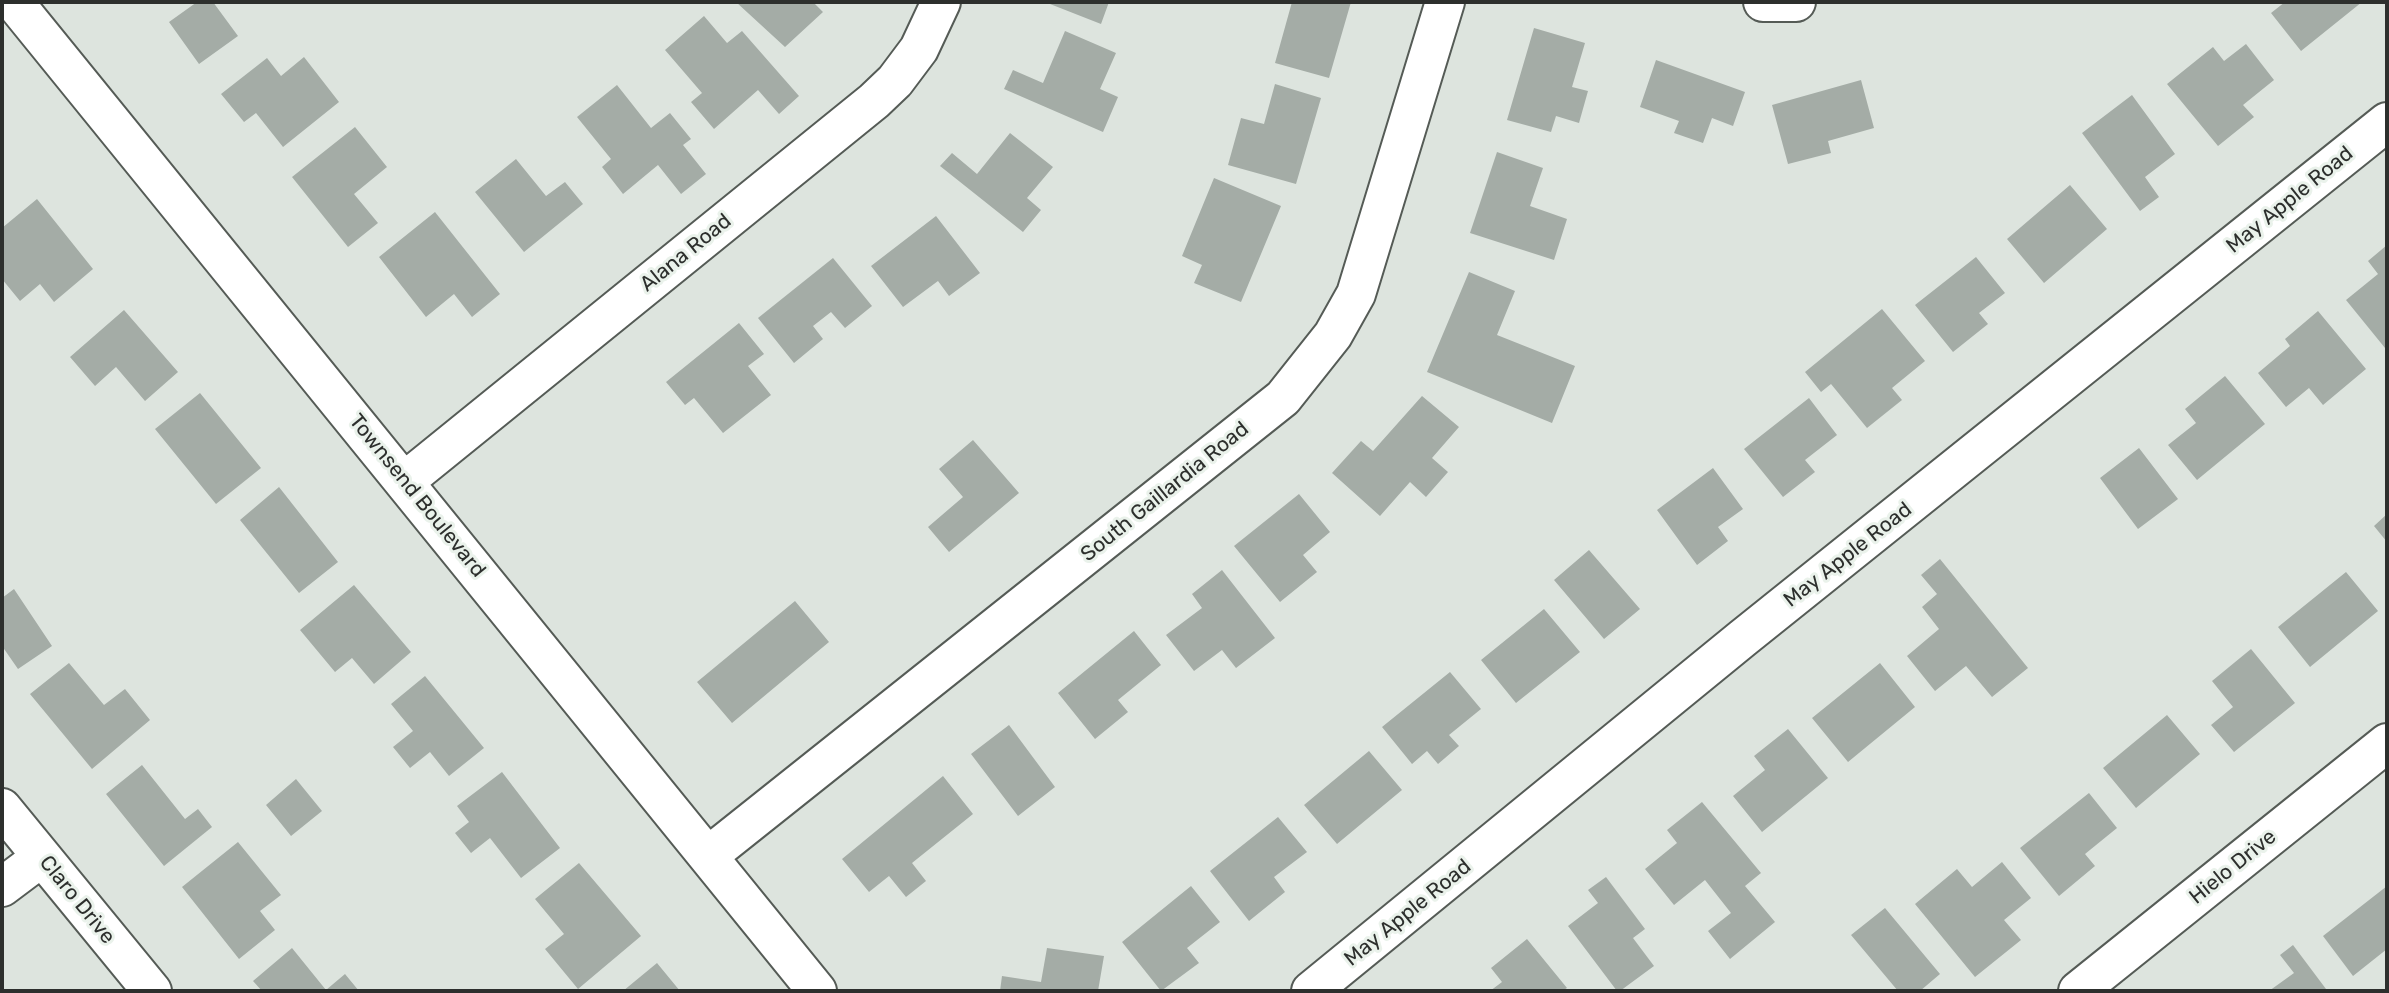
<!DOCTYPE html>
<html>
<head>
<meta charset="utf-8">
<style>
	body { margin:0 }
	#map { position:relative; width:2389px; height:993px; overflow:hidden; background:#dde4de; font-family:Rubik,sans-serif }
	canvas { display:block }
	.frame { position:absolute; inset:0; border:4px solid #2d2f2d; pointer-events:none }
</style>
</head>
<body>
<div id="map">
<canvas width="2389" height="993"></canvas>
<div class="frame"></div>
</div>
<script>
const c = document.querySelector('canvas').getContext('2d');
c.lineJoin = 'round';
function fillPath(path, color) {
  c.fillStyle = color;
  c.fill(path, 'evenodd');
}
function poly(rows) {
  const path = new Path2D();
  for (const r of rows) {
    path.moveTo(r[0], r[1]);
    for (let i = 2; i < r.length; i += 2) path.lineTo(r[i], r[i + 1]);
  }
  return path;
}
function strokePath(path, color, width, dash) {
  c.strokeStyle = color;
  c.lineWidth = width;
  c.lineCap = dash ? 'butt' : 'round';
  c.setLineDash(dash || []);
  c.stroke(path);
}
function label(font, color, halo, rows, align = 'center') {
  c.font = font + ' Rubik,sans-serif';
  c.lineWidth = 6;
  c.setLineDash([]);
  c.textBaseline = 'middle';
  c.strokeStyle = halo;
  c.fillStyle = color;
  for (const [text, x, y, turn = 0] of rows) {
    c.save();
    c.translate(x, y);
    c.rotate((+turn || 0) * Math.PI / 180);
    c.textAlign = isNaN(turn) ? turn : align;
    if (halo) c.strokeText(text, 0, 0);
    c.fillText(text, 0, 0);
    c.restore();
  }
}
fillPath(poly([
	[197,2,213,2,238,36,199,64,169,22],
	[736,2,813,2,823,12,785,47],
	[1051,2,1109,2,1101,24,1050,4],
	[1292,2,1351,2,1329,78,1275,63],
	[2285,2,2362,2,2301,51,2271,13],
	[704,16,727,43,742,31,799,96,779,114,758,90,714,129,691,102,702,93,665,50],
	[1534,28,1585,43,1572,87,1588,91,1579,123,1556,116,1551,132,1507,120],
	[1065,31,1116,53,1100,89,1118,97,1103,132,1004,89,1013,70,1043,83],
	[2246,44,2274,80,2243,105,2254,117,2218,146,2167,84,2213,47,2224,61],
	[304,57,339,102,283,147,256,113,244,122,221,94,267,58,281,76],
	[1656,60,1745,92,1733,126,1712,118,1703,143,1674,133,1679,121,1640,107],
	[1861,80,1874,128,1828,141,1831,153,1788,164,1772,105],
	[1275,84,1321,98,1296,184,1228,165,1241,118,1264,124],
	[617,85,651,128,670,113,691,139,683,145,706,174,681,194,658,165,623,194,602,167,611,159,577,117],
	[2132,95,2175,154,2145,177,2159,197,2140,211,2082,133],
	[355,127,387,167,354,194,378,223,348,247,292,177],
	[1010,133,1053,167,1027,198,1041,210,1023,232,940,166,952,153,977,174],
	[1497,152,1543,168,1530,206,1567,219,1554,260,1470,233],
	[516,159,546,196,565,182,583,204,524,252,475,192],
	[1214,178,1281,206,1241,302,1194,283,1202,265,1182,256],
	[2070,185,2107,229,2044,283,2007,239],
	[37,199,93,269,54,302,40,284,20,301,2,279,2,228],
	[435,212,500,294,472,317,454,294,426,317,379,257],
	[936,216,980,273,949,296,938,281,903,307,871,266],
	[2387,245,2387,346,2385,348,2346,300,2378,274,2368,261],
	[1976,257,2005,293,1979,313,1988,324,1953,352,1915,305],
	[833,258,872,306,845,328,831,312,813,326,823,339,794,363,758,318],
	[1469,272,1515,291,1497,335,1575,366,1552,423,1427,372],
	[1882,309,1925,361,1892,388,1902,400,1867,428,1831,384,1821,392,1805,372],
	[124,310,178,372,145,401,116,367,95,386,70,357],
	[2318,311,2366,369,2323,405,2309,388,2286,407,2258,373,2290,346,2285,339],
	[739,323,764,354,748,366,771,395,723,433,694,398,685,405,666,382],
	[2225,376,2265,424,2197,480,2168,445,2196,423,2185,409],
	[200,393,261,468,216,504,155,429],
	[1422,396,1459,427,1432,458,1448,472,1426,497,1410,482,1380,516,1332,473,1361,441,1373,451],
	[1809,398,1837,435,1805,460,1815,472,1783,497,1744,449],
	[973,440,1019,493,949,552,928,527,963,497,939,469],
	[2139,448,2178,499,2138,529,2100,478],
	[1713,468,1743,509,1718,527,1728,541,1697,565,1657,510],
	[279,487,338,562,299,593,240,520],
	[1299,494,1330,532,1303,555,1317,572,1280,602,1234,546],
	[2387,514,2387,542,2374,526],
	[1589,550,1640,609,1604,639,1554,580],
	[1940,559,2028,668,1992,697,1966,666,1935,691,1907,656,1939,629,1922,607,1937,594,1921,575],
	[1222,570,1275,638,1236,668,1222,650,1194,671,1166,635,1202,608,1192,594],
	[2346,572,2378,611,2310,667,2278,627],
	[354,585,411,652,374,684,352,658,335,672,300,630],
	[14,589,52,646,18,669,2,646,2,598],
	[795,601,829,642,732,723,697,682],
	[1544,609,1580,652,1516,703,1481,660],
	[1134,631,1161,665,1118,700,1128,712,1095,739,1058,693],
	[2251,649,2295,703,2234,752,2211,725,2233,707,2212,681],
	[69,663,104,705,125,689,150,720,92,769,30,694],
	[1880,663,1915,707,1848,762,1812,718],
	[1450,672,1481,709,1449,735,1459,746,1438,764,1427,751,1412,764,1382,727],
	[425,676,484,748,449,776,430,752,410,768,393,747,413,731,391,704],
	[2167,715,2200,754,2136,808,2103,768],
	[1009,725,1055,787,1018,816,971,754],
	[1788,729,1828,778,1762,832,1733,796,1765,770,1754,756],
	[1369,751,1402,790,1337,844,1304,805],
	[142,765,185,819,198,809,212,827,164,866,106,794],
	[502,772,560,848,521,878,490,838,471,853,455,833,469,822,457,806],
	[943,776,973,814,912,863,926,881,906,897,889,876,869,892,842,859],
	[296,779,322,811,291,836,266,805],
	[2089,793,2117,828,2085,854,2095,866,2059,896,2020,848],
	[1702,802,1761,873,1745,886,1775,922,1730,959,1708,931,1731,913,1705,880,1674,905,1645,869,1677,843,1667,830],
	[1278,817,1307,852,1274,877,1285,892,1249,921,1210,871],
	[238,842,281,895,260,911,275,930,239,959,182,887],
	[2002,862,2031,898,2004,920,2021,940,1975,977,1915,904,1957,869,1972,887],
	[579,863,641,936,578,989,545,949,564,934,535,899],
	[1606,877,1645,929,1633,938,1654,966,1620,991,1617,991,1568,926,1598,903,1588,890],
	[1191,886,1220,922,1187,948,1199,963,1161,991,1122,942],
	[2387,886,2387,949,2353,976,2323,936],
	[1885,908,1940,974,1920,991,1898,991,1851,935],
	[1527,939,1567,988,1562,991,1490,991,1502,982,1491,968],
	[2293,945,2326,989,2322,991,2269,991,2294,973,2280,955],
	[292,948,326,990,345,974,359,991,262,991,253,981],
	[1047,948,1104,956,1098,991,1000,991,1002,976,1041,982],
	[657,963,680,991,623,991]
]), '#a4aca6');
const minor = poly([
	[14,2,817,991],
	[1763,2,1796,2],
	[405,481,874,101,895,81,919,49,941,2],
	[2,808,152,991],
	[708,856,1283,398,1333,335,1356,294,1445,2],
	[2,887,42,857],
	[1311,991,1743,638,2387,122],
	[2078,991,2387,743]
]);
strokePath(minor, '#555b56', 42);
strokePath(minor, '#fff', 38);
label('21px', '#2d2f2d', '#eaf2eb', [
	["May Apple Road",2290,200,-39],
	["Alana Road",686,253,-39],
	["South Gaillardia Road",1165,492,-39],
	["Townsend Boulevard",417,496,51],
	["May Apple Road",1848,555,-38],
	["Hielo Drive",2233,867,-39],
	["Claro Drive",77,900,51],
	["May Apple Road",1408,913,-39]
]);
</script>
</body>
</html>
